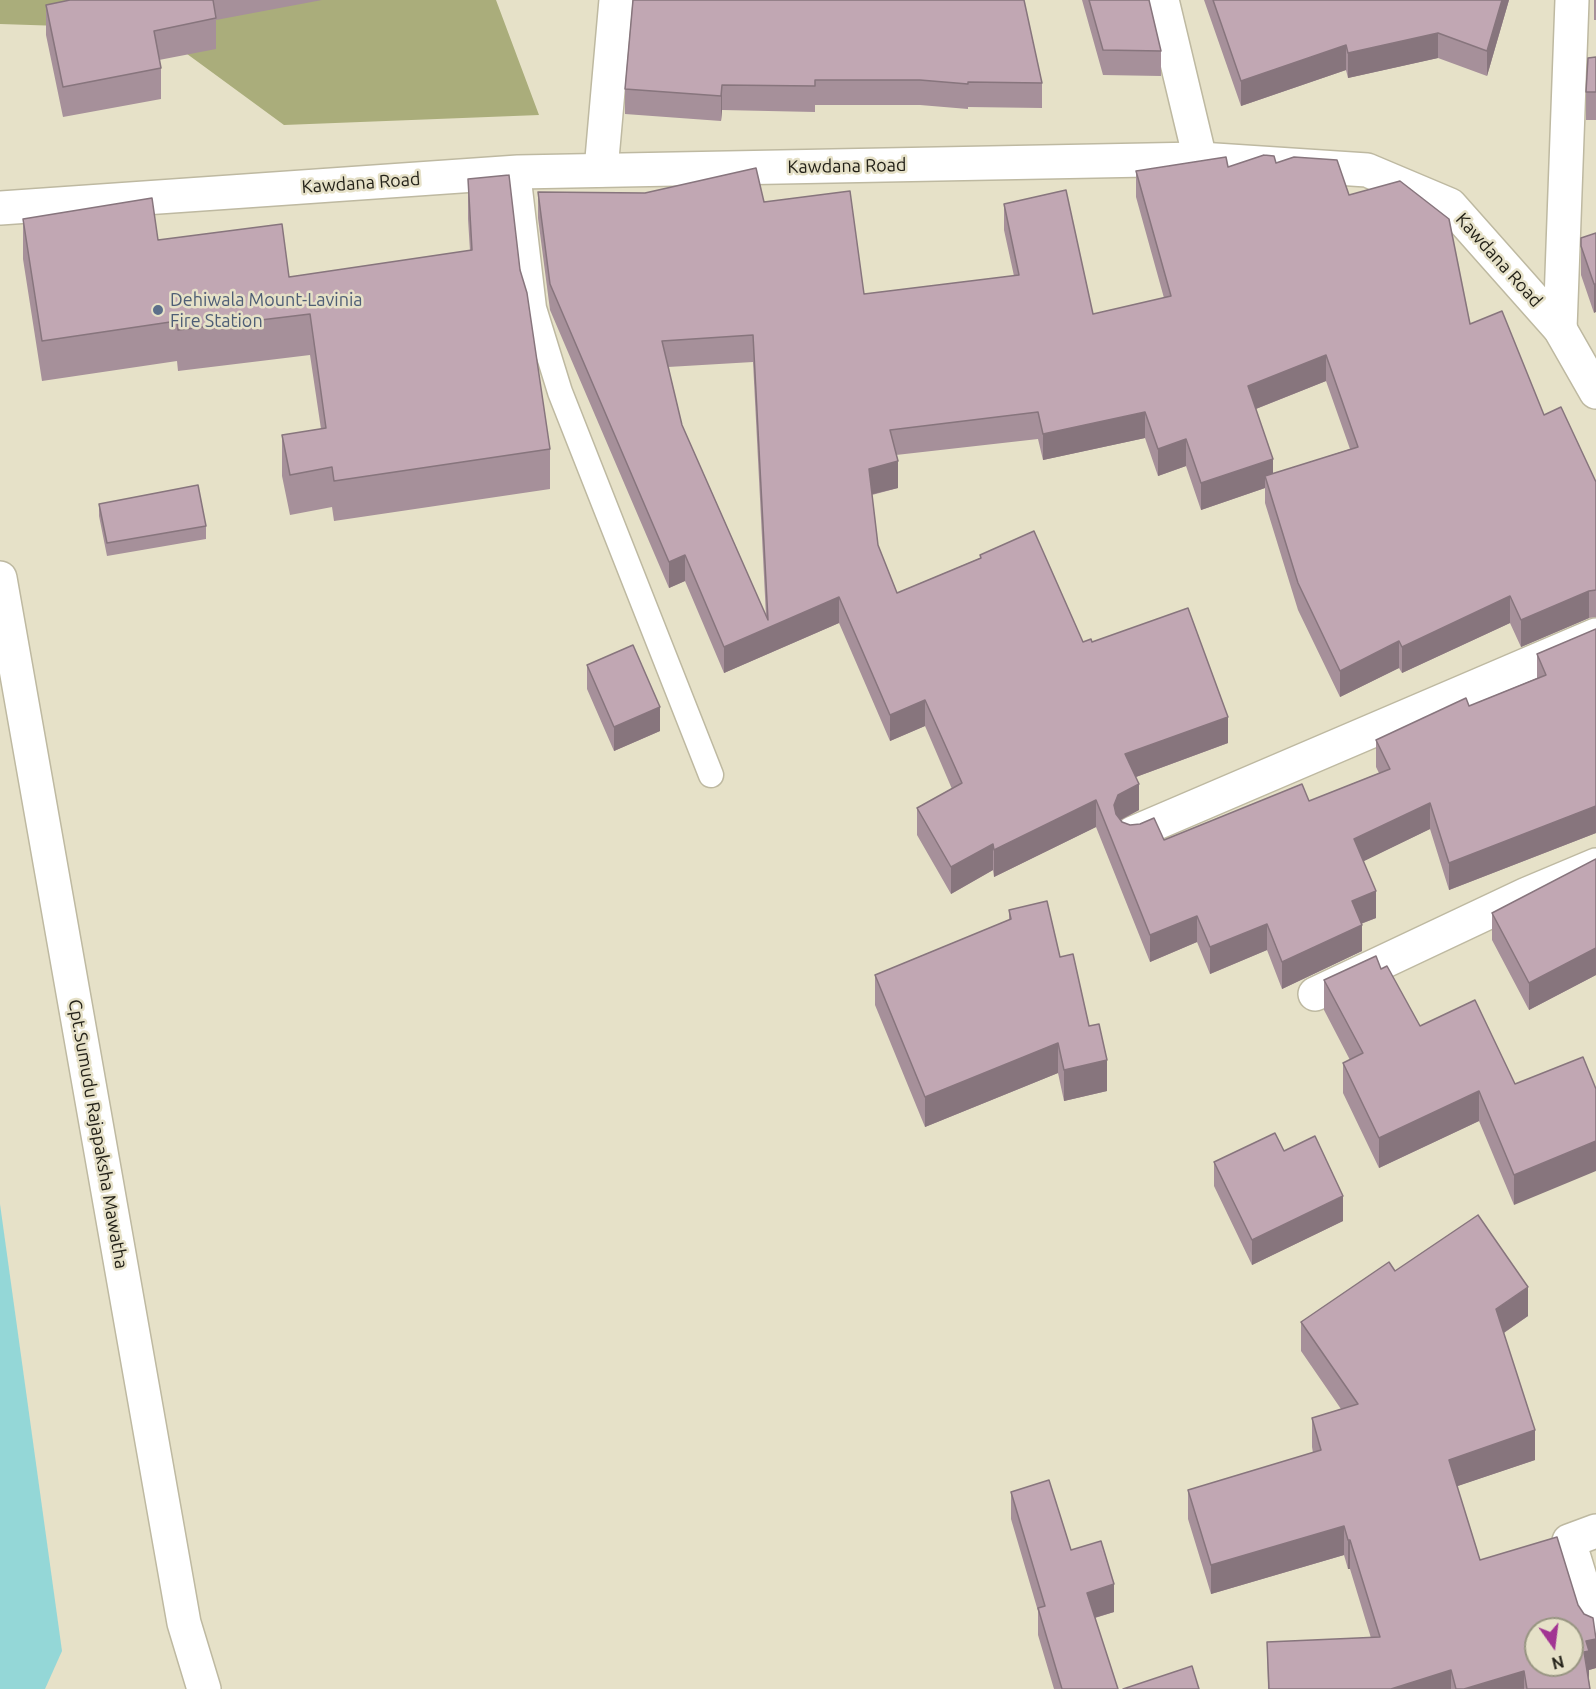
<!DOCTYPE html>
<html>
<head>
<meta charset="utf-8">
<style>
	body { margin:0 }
	#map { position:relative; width:1596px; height:1689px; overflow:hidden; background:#e6e1c8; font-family:Ubuntu,sans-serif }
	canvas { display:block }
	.north { position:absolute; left:1524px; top:1617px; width:60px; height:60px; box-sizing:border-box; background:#e6e1c8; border:2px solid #989582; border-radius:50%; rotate:166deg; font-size:16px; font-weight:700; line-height:24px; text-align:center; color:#242219 }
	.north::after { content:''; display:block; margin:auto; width:21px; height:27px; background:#a23493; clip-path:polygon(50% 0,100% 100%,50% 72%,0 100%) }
</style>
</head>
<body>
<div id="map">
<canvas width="1596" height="1689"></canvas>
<div class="north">N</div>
</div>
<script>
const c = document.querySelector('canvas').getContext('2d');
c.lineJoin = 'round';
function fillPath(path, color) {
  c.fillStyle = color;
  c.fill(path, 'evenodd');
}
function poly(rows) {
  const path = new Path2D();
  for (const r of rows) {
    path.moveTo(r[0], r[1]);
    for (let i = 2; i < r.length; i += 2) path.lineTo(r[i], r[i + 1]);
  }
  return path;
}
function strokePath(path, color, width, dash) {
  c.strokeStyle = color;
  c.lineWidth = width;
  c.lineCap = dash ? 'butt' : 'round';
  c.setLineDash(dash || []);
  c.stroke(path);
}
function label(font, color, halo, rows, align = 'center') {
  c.font = font + ' Ubuntu,sans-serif';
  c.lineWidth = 5;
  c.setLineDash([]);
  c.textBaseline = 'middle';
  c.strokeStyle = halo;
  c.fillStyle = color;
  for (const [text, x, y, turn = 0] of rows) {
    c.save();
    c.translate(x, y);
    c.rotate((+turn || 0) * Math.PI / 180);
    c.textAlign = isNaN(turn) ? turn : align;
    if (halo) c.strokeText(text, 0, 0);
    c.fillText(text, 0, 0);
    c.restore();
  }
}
fillPath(poly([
	[0,0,496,0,539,115,284,125,153,29,0,24]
]), '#aaad7b');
fillPath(poly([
	[0,1204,62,1651,45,1689,0,1689]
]), '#94d7d7');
const service = poly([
	[518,172,534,308,560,392,711,775]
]);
const minor = poly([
	[1162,0,1200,159],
	[601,170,616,0],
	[1560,329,1572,0],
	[1133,833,1596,635],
	[1315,994,1527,894,1596,865],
	[1596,1531,1569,1541,1596,1629]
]);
const secondary = poly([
	[0,578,184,1623,204,1689]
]);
const primary = poly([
	[0,208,518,172,1200,159,1367,170,1450,205,1560,329,1596,392]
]);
strokePath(service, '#beb9a1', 27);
strokePath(minor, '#beb9a1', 36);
strokePath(secondary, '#beb9a1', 36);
strokePath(primary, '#beb9a1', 36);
strokePath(service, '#fff', 24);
strokePath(minor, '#fff', 33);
strokePath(secondary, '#fff', 33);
strokePath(primary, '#fff', 33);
fillPath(poly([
	[70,0,322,0,216,20,216,49,159,60,161,68,161,99,63,117,46,35,46,5],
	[633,0,1042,83,1042,108,968,107,968,109,920,105,815,105,815,112,722,110,721,121,625,114,625,89],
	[1082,0,1149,0,1161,51,1161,76,1103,75],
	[1204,0,1509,0,1487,76,1438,58,1348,78,1346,70,1241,106],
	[1594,0,1596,0,1596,20,1594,20],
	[1596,57,1596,120,1586,120,1586,92],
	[1276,163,1349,195,1470,324,1544,415,1596,482,1596,617,1589,618,1521,647,1510,623,1402,673,1399,668,1340,697,1298,610,1265,503,1265,488,1201,510,1186,466,1158,476,1145,438,1043,460,1038,439,896,455,898,488,872,495,878,545,897,593,980,558,980,555,1083,642,1092,642,1228,743,1136,777,1139,810,1121,820,1122,822,1164,840,1309,801,1379,773,1376,767,1376,740,1469,706,1537,678,1537,654,1596,629,1596,833,1449,890,1430,829,1363,861,1376,918,1361,924,1362,951,1282,989,1267,950,1210,974,1197,942,1150,962,1096,827,994,877,993,870,951,894,917,835,917,808,952,789,925,726,890,741,839,623,724,673,685,581,669,588,550,310,538,218,538,192,764,202,864,294,1014,276,1004,230,1004,204,1093,314,1164,298,1136,197,1136,171,1228,167],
	[753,362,766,616,682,425,668,367],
	[1326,381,1350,449,1273,474,1256,409],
	[468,179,520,270,550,449,550,489,334,521,332,507,290,515,282,476,282,435,321,429,310,355,178,371,177,361,42,381,23,259,23,219,158,240,289,277,470,251,468,219],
	[1596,233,1594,313,1581,275,1581,238],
	[99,504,206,526,206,539,107,556,99,516],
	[587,665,660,731,614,751,587,689],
	[1596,859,1596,975,1529,1010,1492,940,1492,913],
	[1009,910,1060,957,1089,1026,1107,1091,1064,1101,1058,1073,925,1127,875,1005,875,975,1009,920],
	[1381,969,1420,1026,1515,1084,1514,1205,1479,1121,1379,1168,1343,1093,1343,1063,1350,1060,1324,1010,1324,980],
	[1284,1151,1343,1221,1252,1265,1214,1186,1214,1162],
	[1395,1271,1528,1316,1504,1333,1535,1460,1457,1486,1480,1560,1596,1668,1589,1670,1589,1680,1590,1689,1268,1689,1267,1642,1371,1638,1350,1569,1348,1569,1344,1555,1211,1594,1188,1519,1188,1490,1313,1453,1312,1447,1312,1418,1341,1409,1301,1351,1301,1322],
	[1011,1492,1071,1550,1114,1612,1095,1618,1118,1689,1054,1689,1038,1635,1038,1611,1011,1519]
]), '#a6909a');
fillPath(poly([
	[1502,0,1509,0,1487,76,1487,51],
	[1438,33,1438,58,1348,78,1348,53],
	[1346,45,1346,70,1241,106,1241,81],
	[722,85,722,110,721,121,721,96],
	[1594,284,1596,284,1596,312,1594,313],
	[1326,355,1326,381,1248,412,1248,386],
	[1145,412,1145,438,1043,460,1043,434],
	[1186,439,1186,466,1158,476,1158,449],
	[1273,459,1273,486,1265,476,1265,488,1201,510,1201,483],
	[898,461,898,488,869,495,869,469],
	[685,555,685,581,669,588,669,562],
	[1589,591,1589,618,1521,647,1521,620],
	[1510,596,1510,623,1402,673,1402,647],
	[839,597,839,623,724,673,724,647],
	[1399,641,1399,668,1340,697,1340,671],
	[925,700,925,726,890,741,890,715],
	[660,707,660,731,614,751,614,727],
	[1228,717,1228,743,1125,781,1125,754],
	[1139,784,1139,810,1118,821,1114,831,1114,805,1118,795],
	[1096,800,1096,827,994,877,994,850],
	[1430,803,1430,829,1354,866,1354,839],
	[1596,806,1596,833,1449,890,1449,863],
	[993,844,993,870,951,894,951,867],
	[1376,891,1376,918,1352,927,1352,901],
	[1197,916,1197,942,1150,962,1150,935],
	[1267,924,1267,950,1210,974,1210,947],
	[1362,925,1362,951,1282,989,1282,962],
	[1596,948,1596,975,1529,1010,1529,983],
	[1058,1043,1058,1073,925,1127,925,1097],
	[1107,1060,1107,1091,1064,1101,1064,1070],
	[1479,1091,1479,1121,1379,1168,1379,1138],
	[1596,1141,1596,1171,1514,1205,1514,1175],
	[1343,1196,1343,1221,1252,1265,1252,1240],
	[1528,1287,1528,1316,1496,1338,1496,1309],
	[1535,1430,1535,1460,1449,1489,1449,1460],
	[1344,1526,1344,1555,1211,1594,1211,1565],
	[1348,1540,1350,1540,1350,1569,1348,1569],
	[1114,1584,1114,1612,1087,1620,1087,1593],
	[1596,1639,1596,1668,1589,1670,1589,1680,1584,1652,1586,1641],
	[1451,1670,1451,1689,1391,1689],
	[1524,1671,1524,1689,1464,1689]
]), '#87757d');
const building = poly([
	[70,0,213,0,216,18,154,31,161,68,63,87,46,5,70,0],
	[633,0,1024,0,1042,83,968,82,968,84,920,80,815,80,815,86,722,85,721,96,625,89,633,0],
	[1089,0,1149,0,1161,51,1103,50,1089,0],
	[1213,0,1502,0,1487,51,1438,33,1348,53,1346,45,1241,81,1213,0],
	[1596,57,1596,92,1586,92,1588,58,1596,57],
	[1264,155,1274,156,1276,163,1294,157,1337,160,1349,195,1400,181,1449,219,1470,324,1502,311,1544,415,1561,407,1596,482,1596,590,1589,591,1521,620,1510,596,1402,647,1399,641,1340,671,1298,583,1265,476,1358,447,1326,355,1248,386,1273,459,1201,483,1186,439,1158,449,1145,412,1043,434,1038,412,890,430,898,461,869,469,878,545,897,593,981,558,980,555,1034,531,1083,642,1091,639,1092,642,1188,608,1228,717,1125,754,1139,784,1118,795,1114,805,1116,814,1122,822,1130,825,1140,824,1154,818,1164,840,1302,784,1309,801,1390,769,1376,740,1466,698,1469,706,1546,675,1537,654,1596,629,1596,806,1449,863,1430,803,1354,839,1376,891,1352,901,1362,925,1282,962,1267,924,1210,947,1197,916,1150,935,1096,800,994,850,993,844,951,867,917,808,962,783,925,700,890,715,839,597,724,647,685,555,669,562,550,284,538,192,645,193,756,168,764,202,850,191,864,294,1019,275,1004,204,1066,190,1093,314,1171,296,1136,171,1226,157,1228,167,1264,155],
	[753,335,768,620,682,425,662,341,753,335],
	[509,175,520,270,527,293,550,449,334,481,332,467,290,475,282,435,326,428,310,314,178,330,177,321,42,341,23,219,152,198,158,240,282,224,289,277,472,250,468,179,509,175],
	[1596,233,1596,284,1594,284,1581,246,1581,238,1596,233],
	[198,485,206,526,107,543,99,504,198,485],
	[633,645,660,707,614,727,587,665,633,645],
	[1596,859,1596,948,1529,983,1492,913,1596,859],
	[1047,901,1060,957,1073,954,1089,1026,1099,1024,1107,1060,1064,1070,1058,1043,925,1097,875,975,1011,919,1009,910,1047,901],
	[1376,956,1381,969,1387,966,1420,1026,1475,1000,1515,1084,1583,1057,1596,1089,1596,1141,1514,1175,1479,1091,1379,1138,1343,1063,1363,1053,1324,980,1376,956],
	[1275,1133,1284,1151,1315,1136,1343,1196,1252,1240,1214,1162,1275,1133],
	[1478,1215,1528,1287,1496,1309,1535,1430,1449,1460,1480,1560,1557,1537,1578,1605,1584,1614,1593,1618,1596,1639,1586,1641,1589,1651,1584,1652,1590,1689,1527,1689,1524,1671,1464,1689,1456,1689,1451,1670,1391,1689,1269,1689,1267,1642,1380,1637,1350,1540,1348,1540,1344,1526,1211,1565,1188,1490,1321,1450,1312,1418,1358,1404,1301,1322,1389,1262,1395,1271,1478,1215],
	[1536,1629,1572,1629,1572,1665,1536,1665,1536,1629],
	[1049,1480,1071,1550,1101,1541,1114,1584,1087,1593,1118,1689,1062,1689,1038,1608,1045,1606,1011,1492,1049,1480],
	[1192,1666,1199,1689,1123,1689,1192,1666]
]);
fillPath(building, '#c1a7b3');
strokePath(building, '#87757d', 1.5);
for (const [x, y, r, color] of [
	[158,310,6,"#5c6f8a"]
]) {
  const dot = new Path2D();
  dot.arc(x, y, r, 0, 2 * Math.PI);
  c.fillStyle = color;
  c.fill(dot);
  strokePath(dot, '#e6e1c8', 2);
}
label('18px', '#242219', '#e6e1c8', [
	["Kawdana Road",847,166,-1],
	["Kawdana Road",361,183,-4],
	["Kawdana Road",1499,260,48],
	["Cpt.Sumudu Rajapaksha Mawatha",98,1134,80]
]);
label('18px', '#4e5e75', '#e6e1c8', [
	["Dehiwala Mount-Lavinia",170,300],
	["Fire Station",170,321]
], 'left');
</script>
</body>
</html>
